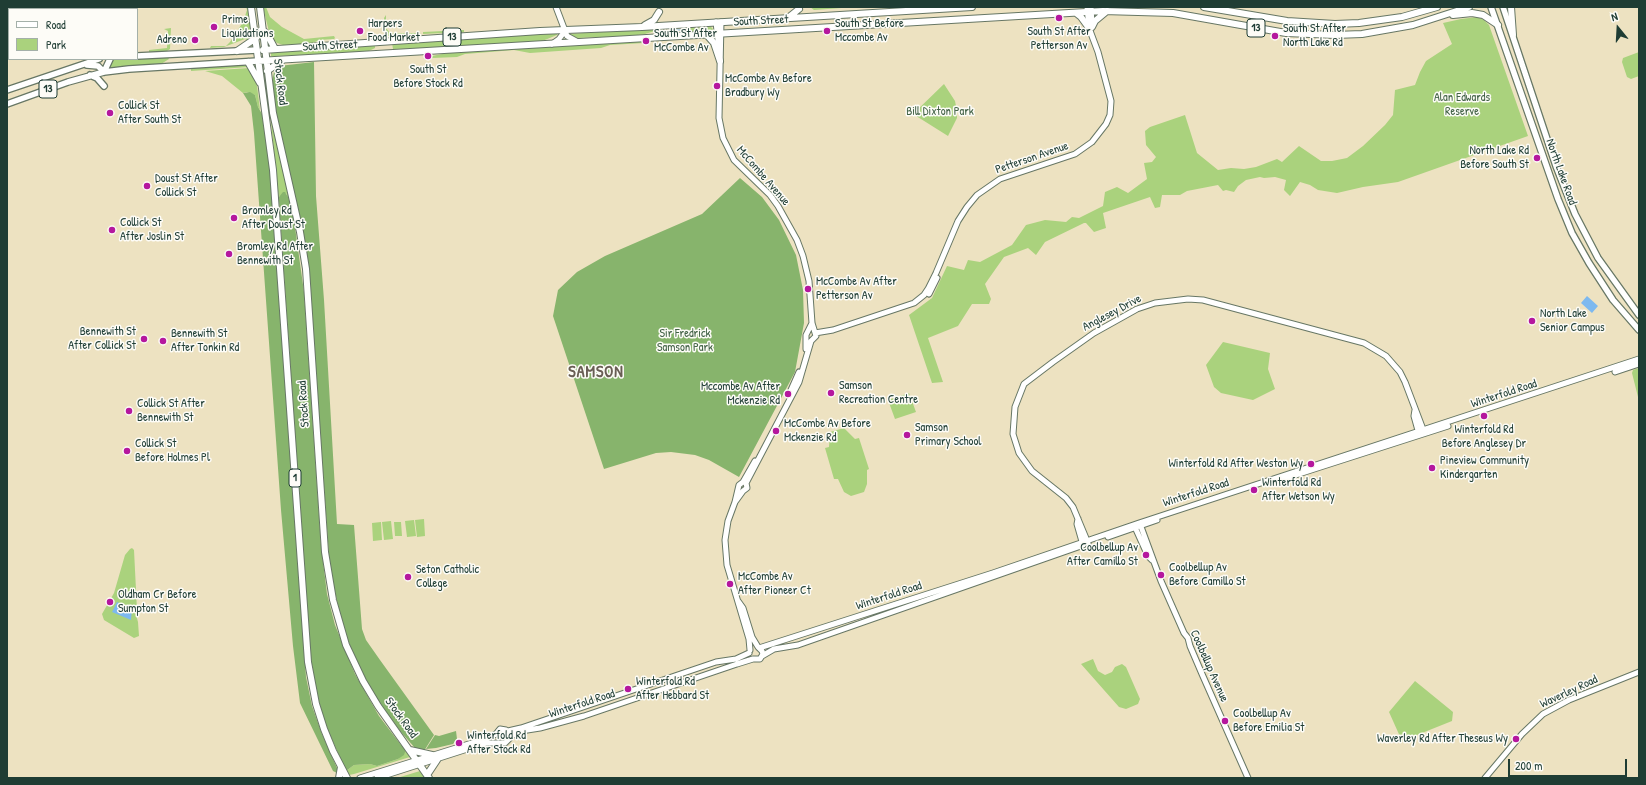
<!DOCTYPE html>
<html>
<head>
<meta charset="utf-8">
<style>
	body { margin:0 }
	#map { position:relative; width:1646px; height:785px; overflow:hidden; background:#ede2c1; font-family:"Patrick Hand",sans-serif }
	canvas { display:block }
	.frame { position:absolute; inset:0; border:8px solid #1f3d34; pointer-events:none }
	.legend { position:absolute; left:8px; top:8px; width:130px; height:52px; box-sizing:border-box; background:#fdfcf7; border:1px solid #a4b0a9; margin:0; padding:5px 7px; list-style:none; font-size:12px; color:#1f3d34 }
	.legend li { display:flex; align-items:center; gap:8px; height:20px }
	.legend b { width:20px; border:1px solid #a4b0a9 }
	.north { position:absolute; left:1598px; top:8px; width:40px; height:40px; -webkit-text-stroke:3px #fdfcf7; paint-order:stroke; rotate:342deg; font-size:11px; font-weight:700; line-height:16px; text-align:center; color:#1f3d34 }
	.north::after { content:''; display:block; margin:auto; width:14px; height:18px; background:#1f3d34; clip-path:polygon(50% 0,100% 100%,50% 72%,0 100%) }
	.scale { position:absolute; left:1508px; top:759px; width:119px; height:18px; box-sizing:border-box; border:2px solid #1f3d34; border-top:0; padding-left:5px; font-size:12px; line-height:14px; white-space:nowrap; color:#1f3d34; -webkit-text-stroke:3px #fdfcf7; paint-order:stroke }
</style>
</head>
<body>
<div id="map">
<canvas width="1646" height="785"></canvas>
<div class="frame"></div>
<ul class="legend">
<li><b style="height:5px;background:#fff"></b>Road</li>
<li><b style="height:11px;background:#aad27d"></b>Park</li>
</ul>
<div class="north">N</div>
<div class="scale">200 m</div>
</div>
<script>
const c = document.querySelector('canvas').getContext('2d');
c.lineJoin = 'round';
function fillPath(path, color) {
  c.fillStyle = color;
  c.fill(path, 'evenodd');
}
function poly(rows) {
  const path = new Path2D();
  for (const r of rows) {
    path.moveTo(r[0], r[1]);
    for (let i = 2; i < r.length; i += 2) path.lineTo(r[i], r[i + 1]);
  }
  return path;
}
function strokePath(path, color, width, dash) {
  c.strokeStyle = color;
  c.lineWidth = width;
  c.lineCap = dash ? 'butt' : 'round';
  c.setLineDash(dash || []);
  c.stroke(path);
}
function label(font, color, halo, rows, align = 'center') {
  c.font = font + ' "Patrick Hand",sans-serif';
  c.lineWidth = 3;
  c.setLineDash([]);
  c.textBaseline = 'middle';
  c.strokeStyle = halo;
  c.fillStyle = color;
  for (const [text, x, y, turn = 0] of rows) {
    c.save();
    c.translate(x, y);
    c.rotate((+turn || 0) * Math.PI / 180);
    c.textAlign = isNaN(turn) ? turn : align;
    if (halo) c.strokeText(text, 0, 0);
    c.fillText(text, 0, 0);
    c.restore();
  }
}
fillPath(poly([
	[246,7,249,7,252,36,250,42,245,39,224,47,210,48,211,46,226,46,230,42,243,22,247,10],
	[263,7,266,7,270,17,282,27,304,39,334,36,335,38,334,39,319,40,311,44,283,45,277,43,270,36],
	[810,7,855,7,814,10],
	[386,15,386,28,390,33,422,33,406,36,386,36,384,18],
	[1477,17,1484,20,1489,25,1528,136,1398,182,1363,187,1337,193,1318,190,1310,185,1300,182,1290,196,1284,190,1286,180,1275,177,1264,178,1260,177,1246,180,1238,186,1234,192,1226,190,1223,191,1218,185,1187,191,1180,195,1162,195,1160,207,1155,208,1150,197,1103,213,1106,228,1094,232,1086,223,1084,223,1045,242,1036,255,1028,248,1004,257,985,284,991,299,989,304,972,304,958,326,928,338,943,382,932,383,909,315,932,298,947,266,964,270,968,260,980,262,1012,245,1026,225,1045,220,1066,222,1072,217,1079,218,1103,206,1105,192,1117,187,1128,193,1147,179,1144,163,1152,162,1156,157,1146,145,1145,131,1150,127,1185,115,1197,153,1218,170,1231,168,1244,169,1256,167,1277,159,1282,162,1299,146,1321,161,1332,161,1347,158,1363,146,1385,125,1393,115,1395,90,1415,85,1420,72,1426,61,1452,44,1443,23,1461,19],
	[711,27,713,29,712,32,687,32,686,28],
	[171,28,170,49,167,51,149,52,149,50,167,48,168,31,164,29],
	[655,28,657,28,658,30,645,34,610,39,598,37,577,38,569,34],
	[464,30,464,32,423,34,423,32],
	[558,33,557,35,540,42,439,48,393,49,392,43],
	[644,41,644,43,610,45,601,48,530,53,514,50,465,54,457,57,432,58,432,56,447,53],
	[375,44,375,48,367,52,275,56,271,56,271,53,279,51],
	[1639,52,1639,76,1631,79,1627,77,1622,62,1623,58],
	[168,57,169,59,161,64,108,69,113,60],
	[242,65,249,67,191,71,191,68],
	[249,68,251,69,257,86,260,110,258,107,255,95,247,92,243,93,222,76,205,71],
	[944,84,955,101,957,111,957,118,948,136,913,114],
	[271,122,272,122,293,213,286,193,279,197,279,201],
	[1223,342,1270,353,1268,369,1275,389,1253,400,1221,393,1214,387,1206,365],
	[1639,368,1639,401,1632,373,1633,370],
	[909,393,916,412,895,419,888,400],
	[844,428,855,439,859,438,869,469,867,470,867,484,864,492,851,496,844,492,838,479,834,479,825,448,829,447,830,432],
	[424,519,425,536,417,537,415,520],
	[414,520,416,536,407,537,405,521],
	[391,521,393,539,384,540,382,522],
	[381,522,382,540,373,541,372,523],
	[394,522,401,522,402,536,395,536],
	[132,548,134,550,137,610,136,615,138,622,139,636,134,638,104,620,102,614,114,593,125,555,130,549],
	[1093,659,1098,671,1105,675,1112,672,1115,667,1122,664,1126,667,1140,699,1138,704,1126,709,1119,707,1081,664],
	[1415,681,1453,712,1452,721,1402,741,1389,712],
	[406,749,410,757,354,774,349,775,346,771,354,765,370,764,377,766,398,759],
	[420,771,422,771,426,778,397,778]
]), '#aad27d');
fillPath(poly([
	[314,62,316,196,324,300,337,524,354,525,362,629,366,640,380,660,434,735,424,751,415,748,400,731,376,698,364,676,352,651,342,623,330,569,309,280,278,127,272,82,274,72,279,66],
	[250,92,255,95,258,107,262,114,270,171,306,677,312,706,322,734,337,768,338,771,337,773,333,771,300,703,293,646,281,510,254,133,251,106,243,93],
	[740,178,762,197,779,220,796,255,803,290,804,323,795,372,739,477,709,460,695,455,671,452,656,453,604,469,553,316,558,290,577,272,605,256,702,214],
	[283,192,285,192,288,197,293,213,304,292,321,545,327,594,335,625,355,674,379,716,401,745,406,749,404,755,398,759,377,766,370,764,354,765,346,771,326,726,317,695,310,652,279,201,279,197],
	[456,731,457,739,453,744,436,748,426,749,435,735,439,736]
]), '#87b46c');
fillPath(poly([
	[1587,296,1598,306,1592,313,1581,303],
	[117,602,132,609,131,620,112,612]
]), '#7db9ef');
strokePath(poly([
	[675,30,684,30]
]), '#7db9ef', 1);
const secondary = poly([
	[556,7,567,36,578,42],
	[1091,7,1092,25],
	[716,22,719,50],
	[721,22,719,118,723,138,734,160,770,195,778,206,797,240,803,256,809,281,812,323,816,336,811,341,799,382,746,483,747,488,743,491,735,502],
	[552,44,559,39,565,31],
	[929,294,937,278],
	[815,333,833,330,914,303,924,295,928,289,936,273,958,221,967,207,977,195,1000,179,1075,154,1092,142,1106,124,1110,115,1111,101,1098,52,1089,28,1087,7],
	[806,349,806,335,812,323],
	[1615,372,1639,364],
	[791,390,799,372],
	[1415,410,1414,416,1419,434],
	[1280,480,1448,426],
	[1078,519,1077,524,1083,545],
	[1140,524,1161,581,1184,633,1188,638,1190,646,1202,674,1248,778],
	[1134,525,1148,556,1152,560],
	[1108,537,1157,520],
	[1088,543,1073,507,1066,498,1032,471,1019,453,1013,434,1015,407,1024,384,1053,362,1094,333,1137,309,1155,303,1188,299,1203,300,1364,343,1386,356,1400,372,1405,382,1424,432],
	[759,648,993,573,1139,523,1639,359],
	[750,650,749,639,727,565,725,540,728,521,735,502,739,485,743,482,755,461],
	[762,656,774,649,798,645,1081,546],
	[508,731,521,728,716,662,736,659,749,653],
	[360,778,488,738,496,734,500,729,506,730,509,734],
	[377,778,486,743,505,743,513,735,521,731,540,728,584,716,737,664,753,659,760,659,763,654,762,651,758,647,752,637,743,608,738,601],
	[1485,778,1522,734,1543,714,1569,700,1639,672]
]);
const primary = poly([
	[1491,7,1558,199,1572,233,1589,263,1613,300,1639,330],
	[1503,7,1556,166,1575,214,1598,258,1639,315],
	[137,56,257,50],
	[87,65,98,66,104,72],
	[104,72,110,59],
	[90,75,97,78,104,86],
	[7,90,99,59],
	[7,104,68,82,104,72,129,69,258,61]
]);
const highway = poly([
	[251,7,273,170,308,662,316,704,324,729,333,751,347,778],
	[260,7,273,113,300,232,306,269,325,552,333,600,346,645,363,681,378,706,429,778],
	[1204,7,1287,21,1335,24,1359,23,1402,17,1437,7],
	[1511,7,1513,35],
	[1076,13,1081,17,1089,28],
	[1453,15,1472,13,1483,15,1498,25],
	[789,17,799,9],
	[645,25,654,20,659,12],
	[1092,27,1095,21,1107,11],
	[262,29,267,34,275,49],
	[707,35,714,43,720,61],
	[263,50,540,31,642,27,972,7],
	[237,51,256,38],
	[258,61,1103,11,1173,13,1286,33,1335,35,1362,34,1413,25,1469,7],
	[248,62,260,83],
	[267,71,283,60],
	[410,750,432,755],
	[427,775,437,760],
	[339,778,341,767]
]);
strokePath(secondary, '#677765', 7);
strokePath(primary, '#677765', 8);
strokePath(highway, '#677765', 8);
strokePath(secondary, '#fff', 5);
strokePath(primary, '#fff', 5.5);
strokePath(highway, '#fff', 6);
for (const [x, y, r, color] of [
	[1059,18,4,"#b5179e"],
	[214,27,4,"#b5179e"],
	[360,31,4,"#b5179e"],
	[827,31,4,"#b5179e"],
	[1275,36,4,"#b5179e"],
	[195,40,4,"#b5179e"],
	[646,41,4,"#b5179e"],
	[428,56,4,"#b5179e"],
	[717,86,4,"#b5179e"],
	[110,113,4,"#b5179e"],
	[1537,158,4,"#b5179e"],
	[147,186,4,"#b5179e"],
	[234,218,4,"#b5179e"],
	[112,230,4,"#b5179e"],
	[229,254,4,"#b5179e"],
	[808,289,4,"#b5179e"],
	[1532,321,4,"#b5179e"],
	[144,339,4,"#b5179e"],
	[163,341,4,"#b5179e"],
	[831,393,4,"#b5179e"],
	[788,394,4,"#b5179e"],
	[129,411,4,"#b5179e"],
	[1484,416,4,"#b5179e"],
	[776,431,4,"#b5179e"],
	[907,435,4,"#b5179e"],
	[127,451,4,"#b5179e"],
	[1311,464,4,"#b5179e"],
	[1432,468,4,"#b5179e"],
	[1254,490,4,"#b5179e"],
	[1146,555,4,"#b5179e"],
	[1161,575,4,"#b5179e"],
	[408,577,4,"#b5179e"],
	[730,584,4,"#b5179e"],
	[110,602,4,"#b5179e"],
	[628,689,4,"#b5179e"],
	[1225,721,4,"#b5179e"],
	[1516,739,4,"#b5179e"],
	[459,743,4,"#b5179e"]
]) {
  const dot = new Path2D();
  dot.arc(x, y, r, 0, 2 * Math.PI);
  c.fillStyle = color;
  c.fill(dot);
  strokePath(dot, '#fdfcf7', 1.5);
}
for (const [x, y, w] of [
	[1256,28,18],
	[452,37,18],
	[48,89,18],
	[295,478,12]
]) {
  const box = new Path2D();
  box.roundRect(x - w / 2, y - 9, w, 18, 3);
  c.fillStyle = '#fdfcf7';
  c.fill(box);
  strokePath(box, '#1f3d34', 1);
}
label('bold 11px', '#1f3d34', null, [
	["13",1256,28],
	["13",452,37],
	["13",48,89],
	["1",295,478]
]);
label('12px', '#1f3d34', '#fdfcf7', [
	["Prime",222,20],
	["Liquidations",222,34],
	["Harpers",368,24],
	["Food Market",368,38],
	["South St Before",835,24],
	["Mccombe Av",835,38],
	["South St After",1283,29],
	["North Lake Rd",1283,43],
	["South St After",1059,32,"center"],
	["Petterson Av",1059,46,"center"],
	["South St After",654,34],
	["McCombe Av",654,48],
	["Adreno",187,40,"right"],
	["South St",428,70,"center"],
	["Before Stock Rd",428,84,"center"],
	["McCombe Av Before",725,79],
	["Bradbury Wy",725,93],
	["Collick St",118,106],
	["After South St",118,120],
	["North Lake Rd",1529,151,"right"],
	["Before South St",1529,165,"right"],
	["Doust St After",155,179],
	["Collick St",155,193],
	["Bromley Rd",242,211],
	["After Doust St",242,225],
	["Collick St",120,223],
	["After Joslin St",120,237],
	["Bromley Rd After",237,247],
	["Bennewith St",237,261],
	["McCombe Av After",816,282],
	["Petterson Av",816,296],
	["North Lake",1540,314],
	["Senior Campus",1540,328],
	["Bennewith St",136,332,"right"],
	["After Collick St",136,346,"right"],
	["Bennewith St",171,334],
	["After Tonkin Rd",171,348],
	["Samson",839,386],
	["Recreation Centre",839,400],
	["Mccombe Av After",780,387,"right"],
	["Mckenzie Rd",780,401,"right"],
	["Collick St After",137,404],
	["Bennewith St",137,418],
	["McCombe Av Before",784,424],
	["Mckenzie Rd",784,438],
	["Samson",915,428],
	["Primary School",915,442],
	["Winterfold Rd",1484,430,"center"],
	["Before Anglesey Dr",1484,444,"center"],
	["Collick St",135,444],
	["Before Holmes Pl",135,458],
	["Pineview Community",1440,461],
	["Kindergarten",1440,475],
	["Winterfold Rd After Weston Wy",1303,464,"right"],
	["Winterfold Rd",1262,483],
	["After Wetson Wy",1262,497],
	["Coolbellup Av",1138,548,"right"],
	["After Camillo St",1138,562,"right"],
	["Coolbellup Av",1169,568],
	["Before Camillo St",1169,582],
	["Seton Catholic",416,570],
	["College",416,584],
	["McCombe Av",738,577],
	["After Pioneer Ct",738,591],
	["Oldham Cr Before",118,595],
	["Sumpton St",118,609],
	["Winterfold Rd",636,682],
	["After Hebbard St",636,696],
	["Coolbellup Av",1233,714],
	["Before Emilia St",1233,728],
	["Winterfold Rd",467,736],
	["After Stock Rd",467,750],
	["Waverley Rd After Theseus Wy",1508,739,"right"]
], 'left');
label('12px', '#1f3d34', '#fdfcf7', [
	["South Street",761,21,-3],
	["South Street",330,46,-3],
	["Stock Road",280,82,83],
	["Petterson Avenue",1032,158,-19],
	["North Lake Road",1561,172,70],
	["McCombe Avenue",763,176,49],
	["Anglesey Drive",1112,313,-28],
	["Winterfold Road",1504,394,-18],
	["Stock Road",304,404,-94],
	["Winterfold Road",1196,493,-18],
	["Winterfold Road",889,596,-18],
	["Coolbellup Avenue",1209,666,66],
	["Waverley Road",1569,692,-25],
	["Winterfold Road",582,704,-18],
	["Stock Road",401,718,54]
]);
label('12px', '#426246', '#fdfcf7', [
	["Alan Edwards",1462,98],
	["Reserve",1462,112],
	["Bill Dixton Park",940,112],
	["Sir Fredrick",685,334],
	["Samson Park",685,348]
]);
c.letterSpacing = '1px';
label('bold 16px', '#695e54', '#fdfcf7', [
	["SAMSON",596,373]
]);
c.letterSpacing = '0px';
</script>
</body>
</html>
